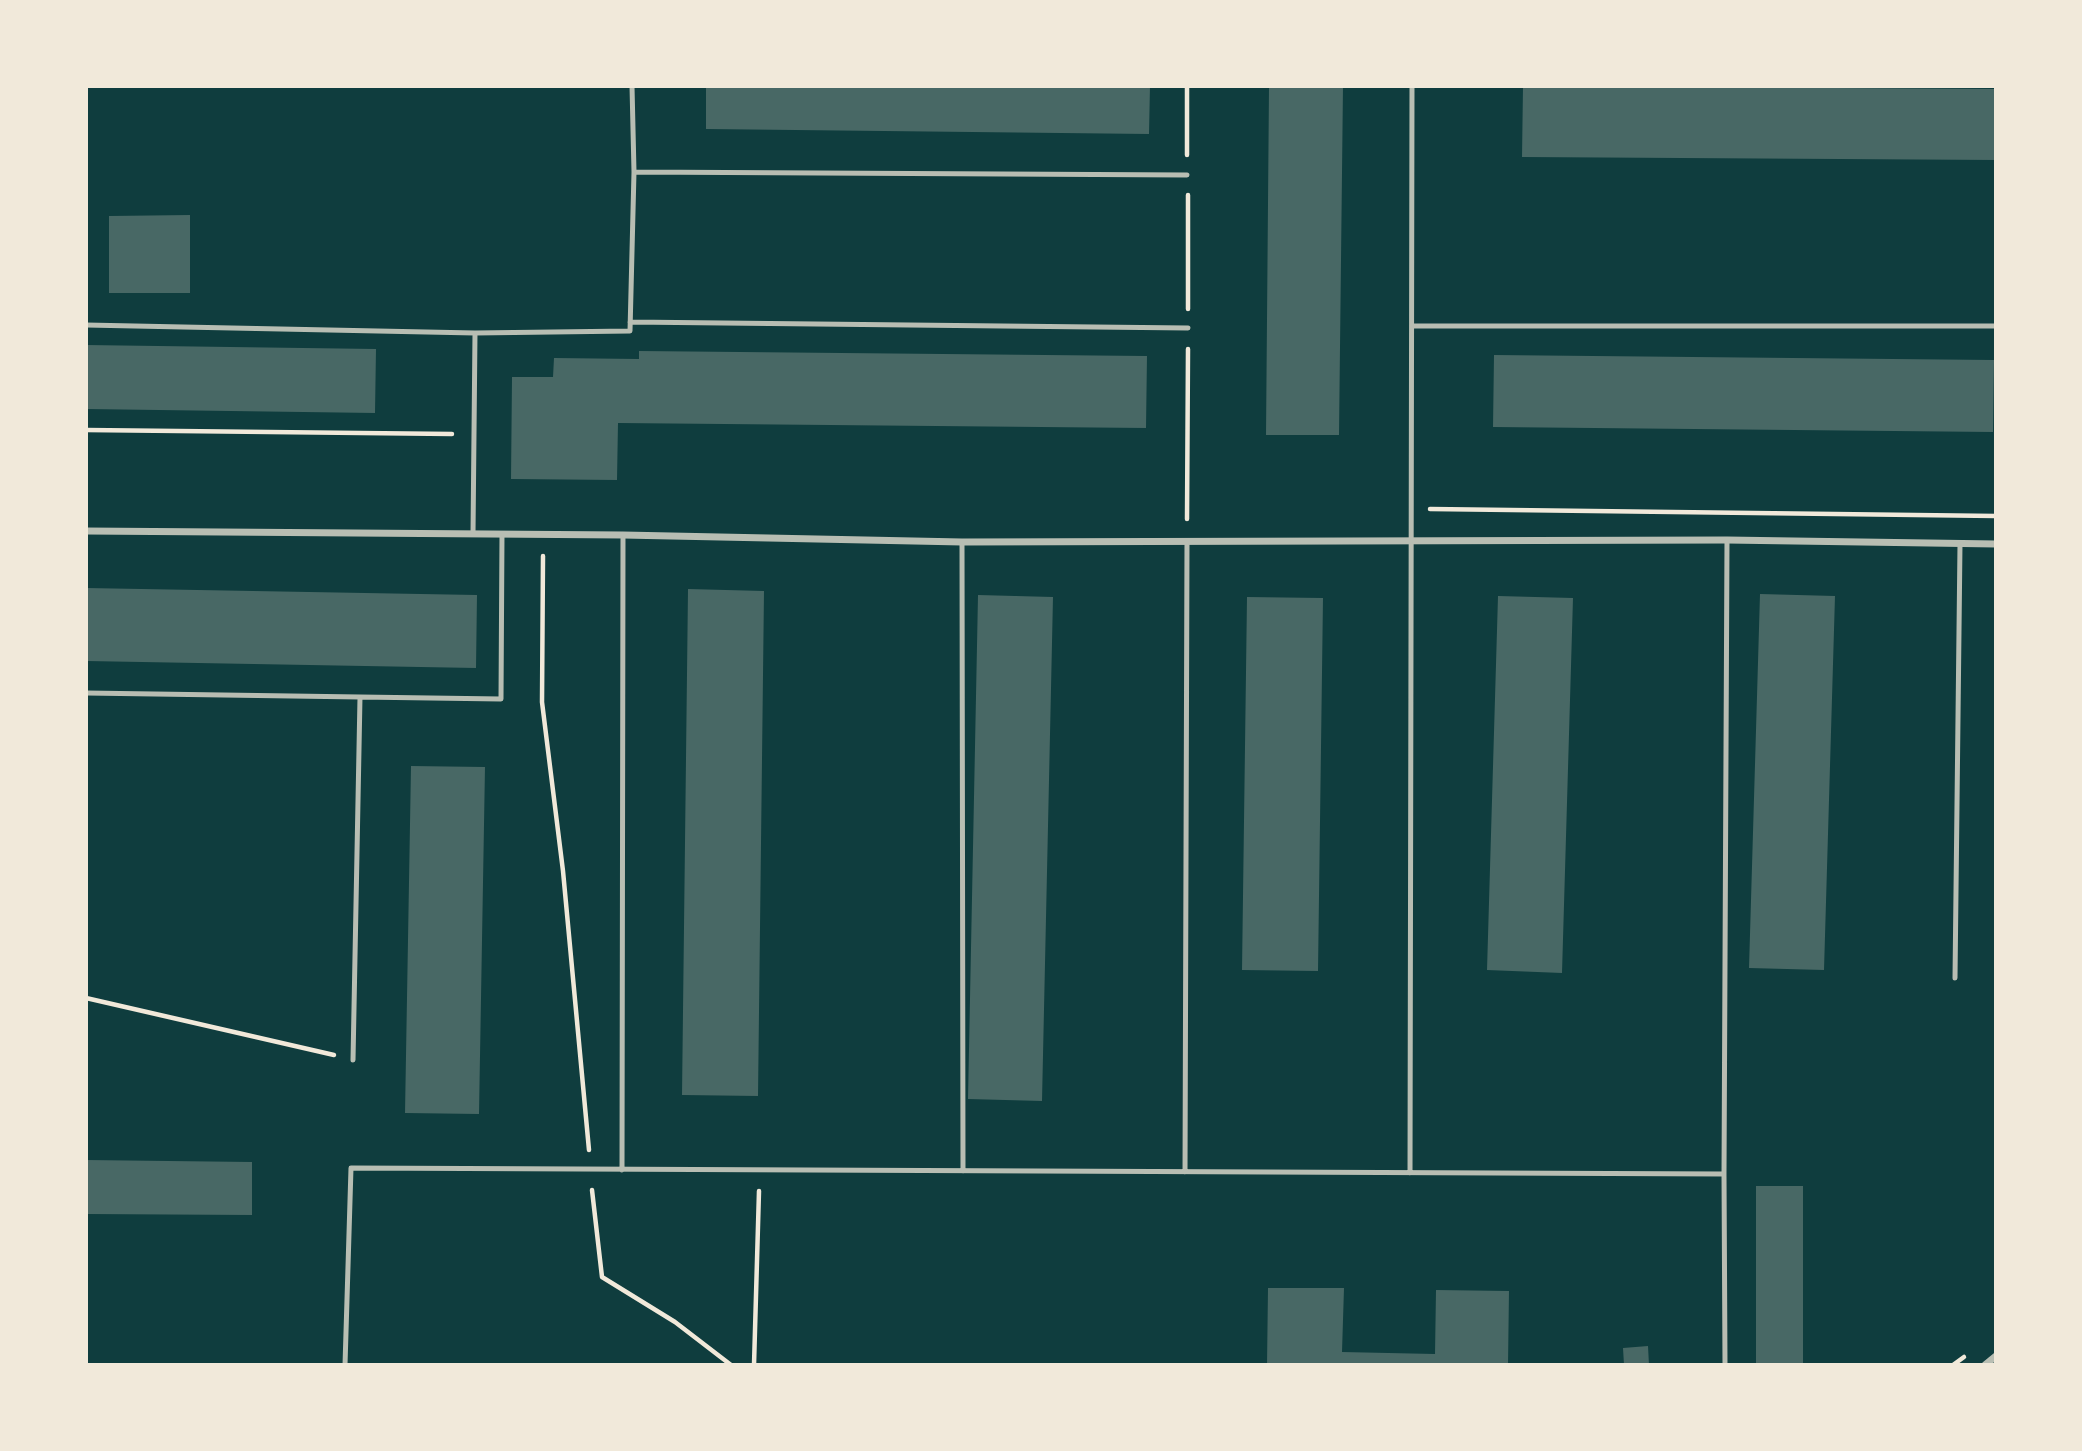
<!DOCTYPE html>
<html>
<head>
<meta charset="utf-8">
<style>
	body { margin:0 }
	#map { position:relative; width:2082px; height:1451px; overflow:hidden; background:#0f3d3e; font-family:"DejaVu Sans",sans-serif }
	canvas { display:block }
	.frame { position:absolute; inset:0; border:88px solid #f1e9da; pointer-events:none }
</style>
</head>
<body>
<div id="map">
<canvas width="2082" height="1451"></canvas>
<div class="frame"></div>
</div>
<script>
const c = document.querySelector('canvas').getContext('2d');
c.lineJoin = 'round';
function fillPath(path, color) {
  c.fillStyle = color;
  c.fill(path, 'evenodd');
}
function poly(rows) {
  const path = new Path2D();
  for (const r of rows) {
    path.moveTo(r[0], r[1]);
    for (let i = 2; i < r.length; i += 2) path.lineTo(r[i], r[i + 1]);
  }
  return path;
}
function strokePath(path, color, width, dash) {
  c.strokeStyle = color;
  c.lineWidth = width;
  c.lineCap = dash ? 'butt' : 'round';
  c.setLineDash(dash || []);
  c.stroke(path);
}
fillPath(poly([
	[706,86,1150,86,1149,134,706,129],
	[1269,86,1343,86,1339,435,1266,435],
	[1523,86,1996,89,1996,160,1522,157],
	[190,215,190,293,109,293,109,216],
	[86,345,376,349,375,413,86,409],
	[639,351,1147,356,1146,428,618,423,617,480,511,479,512,377,553,377,554,358,639,359],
	[1494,355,1994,360,1993,432,1493,427],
	[86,588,477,595,476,668,86,661],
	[688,589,764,591,758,1096,682,1095],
	[1760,594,1835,596,1824,970,1749,968],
	[978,595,1053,597,1042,1101,968,1099],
	[1498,596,1573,598,1562,973,1487,970],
	[1247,597,1323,598,1318,971,1242,970],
	[411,766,485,767,479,1114,405,1113],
	[86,1160,252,1162,252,1215,86,1214],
	[1756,1186,1803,1186,1803,1365,1756,1365],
	[1268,1288,1344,1288,1342,1352,1435,1354,1436,1290,1509,1291,1508,1365,1267,1365],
	[1648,1346,1649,1365,1624,1365,1623,1348]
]), '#486865');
strokePath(poly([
	[1187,86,1187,155],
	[1188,195,1188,309],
	[86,430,452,434],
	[1430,509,1996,516],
	[1187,519,1188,349],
	[543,556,542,702,563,871,589,1150],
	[86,998,334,1055],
	[592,1190,602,1277,675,1322,731,1365],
	[754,1365,759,1191],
	[1953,1365,1964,1357]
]), '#f1e9da', 4.5);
strokePath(poly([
	[634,172,1187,175],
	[630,322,1188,328],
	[86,325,475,333],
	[1412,326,1996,326],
	[473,534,475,333,630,331,634,172,632,86],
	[962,542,963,1171],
	[86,693,360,697],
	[1955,978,1960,544],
	[353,1060,360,697,501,699,502,534],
	[622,1170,623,535],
	[1185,1172,1187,541],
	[1410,1173,1412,86],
	[1724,1174,1727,540],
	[345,1365,351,1168,1724,1174,1725,1365]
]), '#b8beb3', 5);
strokePath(poly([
	[86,531,623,535,962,542,1727,540,1996,544],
	[1985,1365,1996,1356]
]), '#b8beb3', 7);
</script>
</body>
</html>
